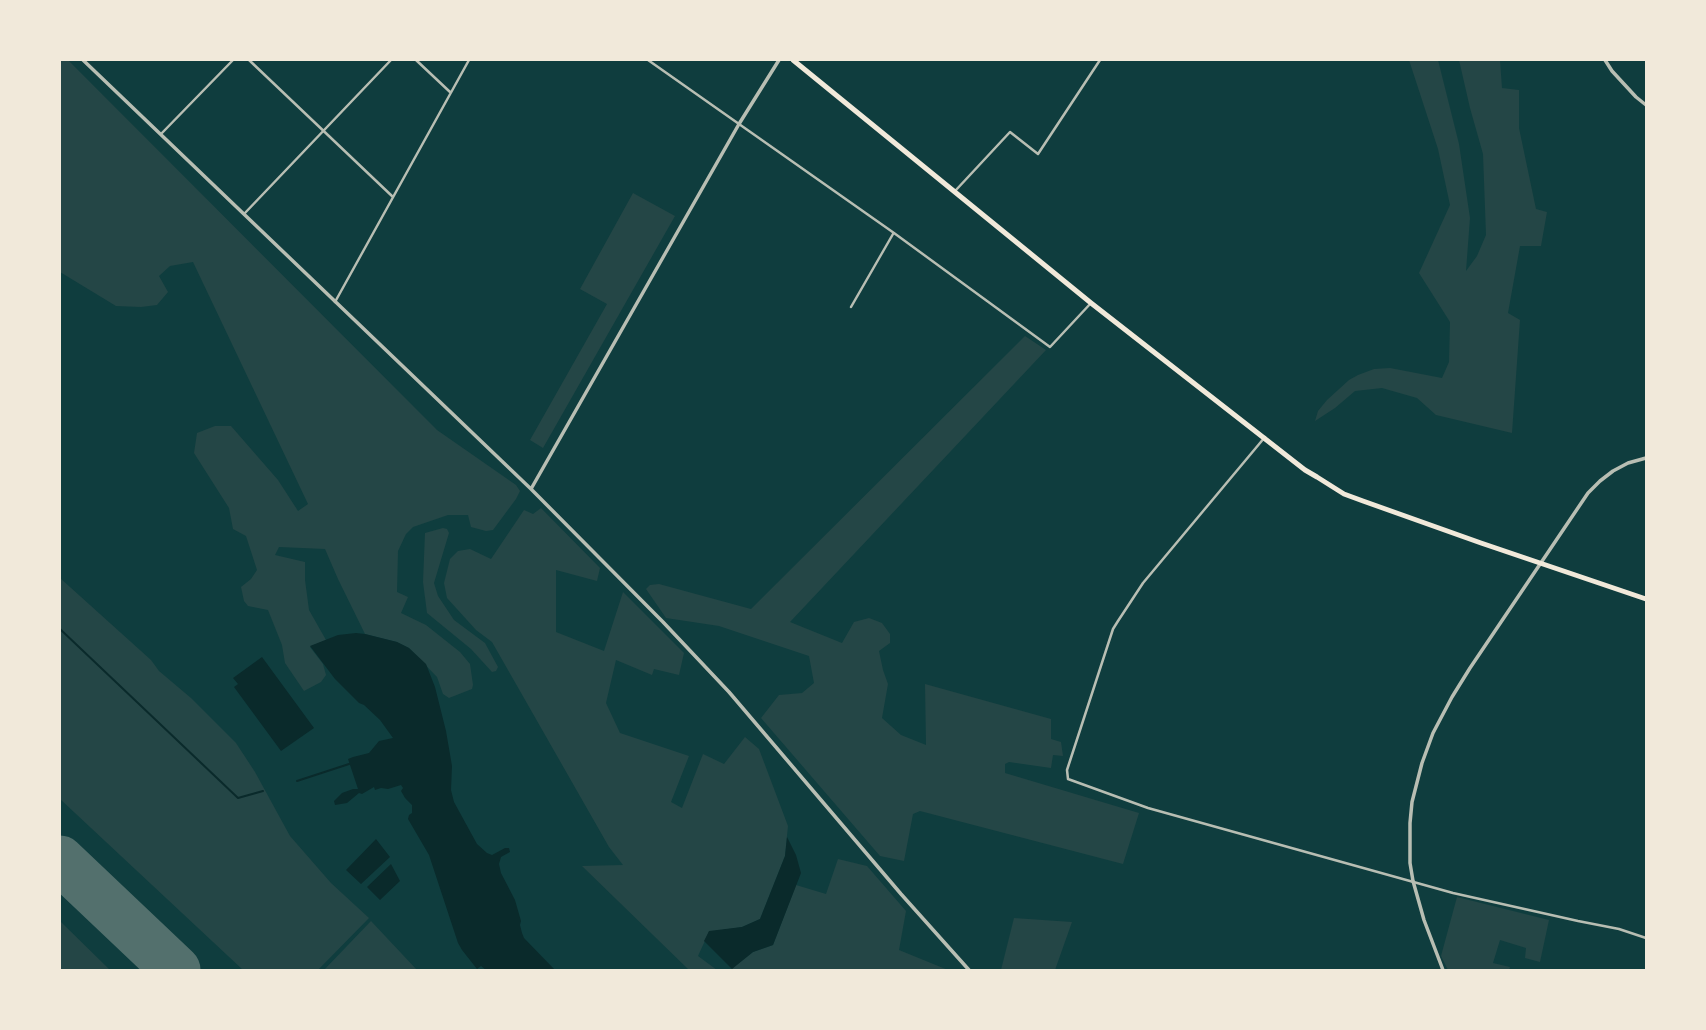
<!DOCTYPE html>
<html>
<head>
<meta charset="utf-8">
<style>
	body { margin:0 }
	#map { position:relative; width:1706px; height:1030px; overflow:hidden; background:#0f3d3e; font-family:"DM Sans",sans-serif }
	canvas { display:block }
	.frame { position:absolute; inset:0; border:61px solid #f1e9da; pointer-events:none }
</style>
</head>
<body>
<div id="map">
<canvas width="1706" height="1030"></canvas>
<div class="frame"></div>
</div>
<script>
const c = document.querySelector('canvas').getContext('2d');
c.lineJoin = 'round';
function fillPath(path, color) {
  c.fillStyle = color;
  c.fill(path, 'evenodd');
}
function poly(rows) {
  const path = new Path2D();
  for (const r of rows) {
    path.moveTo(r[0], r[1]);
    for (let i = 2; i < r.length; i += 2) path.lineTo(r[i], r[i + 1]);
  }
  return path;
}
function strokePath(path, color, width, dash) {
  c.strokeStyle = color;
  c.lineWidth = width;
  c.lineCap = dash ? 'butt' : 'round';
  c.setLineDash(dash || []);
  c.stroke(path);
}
fillPath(poly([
	[60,60,68,60,437,430,516,485,520,491,516,499,493,530,486,531,471,527,468,515,448,515,413,527,406,534,398,551,397,592,408,597,401,613,426,625,460,652,470,664,473,685,472,689,449,698,443,694,437,677,409,648,397,642,365,634,338,579,325,549,279,547,275,555,305,562,305,580,309,610,326,640,310,647,323,664,326,675,321,682,304,691,285,663,282,645,268,610,248,606,244,601,241,587,251,579,257,570,246,536,233,529,229,508,194,453,197,433,215,426,231,426,278,480,298,511,308,504,193,262,170,266,159,276,168,292,157,305,141,307,116,306,60,272],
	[1409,60,1438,60,1459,144,1470,218,1466,271,1477,256,1486,235,1483,154,1470,108,1459,60,1500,60,1502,88,1519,90,1519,128,1536,209,1547,212,1541,246,1520,246,1508,313,1520,320,1512,433,1436,415,1417,398,1382,388,1355,391,1335,408,1315,421,1318,411,1327,400,1349,380,1358,375,1374,369,1390,368,1442,378,1449,362,1450,322,1419,273,1450,205,1438,149],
	[633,193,675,216,543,448,530,440,607,304,580,289],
	[1025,336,1046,350,790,622,842,643,854,622,869,618,882,623,890,634,890,643,879,651,883,670,888,684,882,718,901,735,926,745,925,684,1051,719,1051,739,1061,742,1063,756,1053,755,1051,768,1009,762,1005,764,1005,773,1139,813,1123,864,920,811,913,814,904,861,880,856,761,718,779,695,802,693,814,683,809,656,719,626,666,618,646,589,650,585,659,584,751,609],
	[541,508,600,568,597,581,556,570,556,632,604,651,623,592,684,653,679,675,654,669,652,675,616,660,606,703,620,733,689,756,671,802,682,808,703,754,724,764,745,737,759,749,788,826,785,856,760,919,742,927,709,932,698,956,717,970,689,970,582,866,623,865,609,847,492,642,476,630,447,598,444,583,450,559,458,551,470,549,491,559,524,510,533,514],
	[443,528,447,529,449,533,434,583,438,596,454,620,485,643,498,667,496,671,492,672,471,649,427,613,423,582,425,533],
	[60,578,151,660,159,671,191,698,236,743,255,772,290,836,331,883,369,918,318,970,243,970,60,799],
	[838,859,867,866,906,911,899,950,948,970,730,970,753,952,773,945,796,885,826,894],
	[1457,897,1549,920,1540,962,1525,958,1526,948,1500,940,1493,963,1510,967,1509,970,1448,970,1441,956],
	[1014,918,1072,922,1055,970,1001,970],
	[60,921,110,970,60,970],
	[371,921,417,970,324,970]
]), '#244646');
fillPath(poly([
	[356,633,365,634,397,642,409,648,426,664,435,687,446,731,452,766,451,790,454,802,477,844,487,853,492,855,505,848,509,848,510,852,501,857,499,864,501,873,515,900,521,921,520,925,522,933,524,938,555,970,486,970,481,966,477,969,462,950,458,943,429,855,408,819,409,815,412,813,412,805,405,798,401,791,403,788,401,785,388,789,381,788,375,790,374,787,362,794,359,793,347,803,335,805,334,801,342,793,353,789,358,789,348,759,353,757,369,753,379,741,393,738,380,720,364,705,359,703,335,679,310,646,338,635],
	[262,657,314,728,281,751,234,687,238,684,233,678],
	[787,837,796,855,801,873,773,945,753,952,732,969,704,941,709,931,742,927,760,919,785,856],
	[376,839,390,857,361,884,346,870],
	[391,864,400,881,380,900,367,887]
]), '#0a2a2b');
strokePath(poly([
	[60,629,238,798,263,791],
	[297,781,349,764]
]), '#0a2a2b', 2);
strokePath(poly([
	[60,860,176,970]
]), '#53706d', 49);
strokePath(poly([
	[249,60,393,197],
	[416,60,450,92],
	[648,60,894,233,1050,347,1091,303],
	[161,134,233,60],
	[956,190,1010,132,1038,154,1100,60],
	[244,214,391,60],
	[335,302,469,60],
	[851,307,893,234],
	[1265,437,1143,583,1118,621,1113,629,1067,770,1068,779,1148,808,1453,893,1578,921,1619,929,1646,938]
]), '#b8beb3', 2.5);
strokePath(poly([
	[83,60,531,489,663,622,729,692,901,894,969,970],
	[1605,60,1612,71,1636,97,1646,105],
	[531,489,739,124,779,60],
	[1443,970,1424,920,1413,881,1410,863,1410,823,1412,802,1422,763,1433,733,1452,697,1470,668,1588,493,1600,481,1613,471,1628,463,1646,458]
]), '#b8beb3', 3.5);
strokePath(poly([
	[793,60,1091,303,1305,470,1317,477,1344,494,1363,501,1481,543,1646,599]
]), '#f1e9da', 5);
</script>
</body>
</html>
